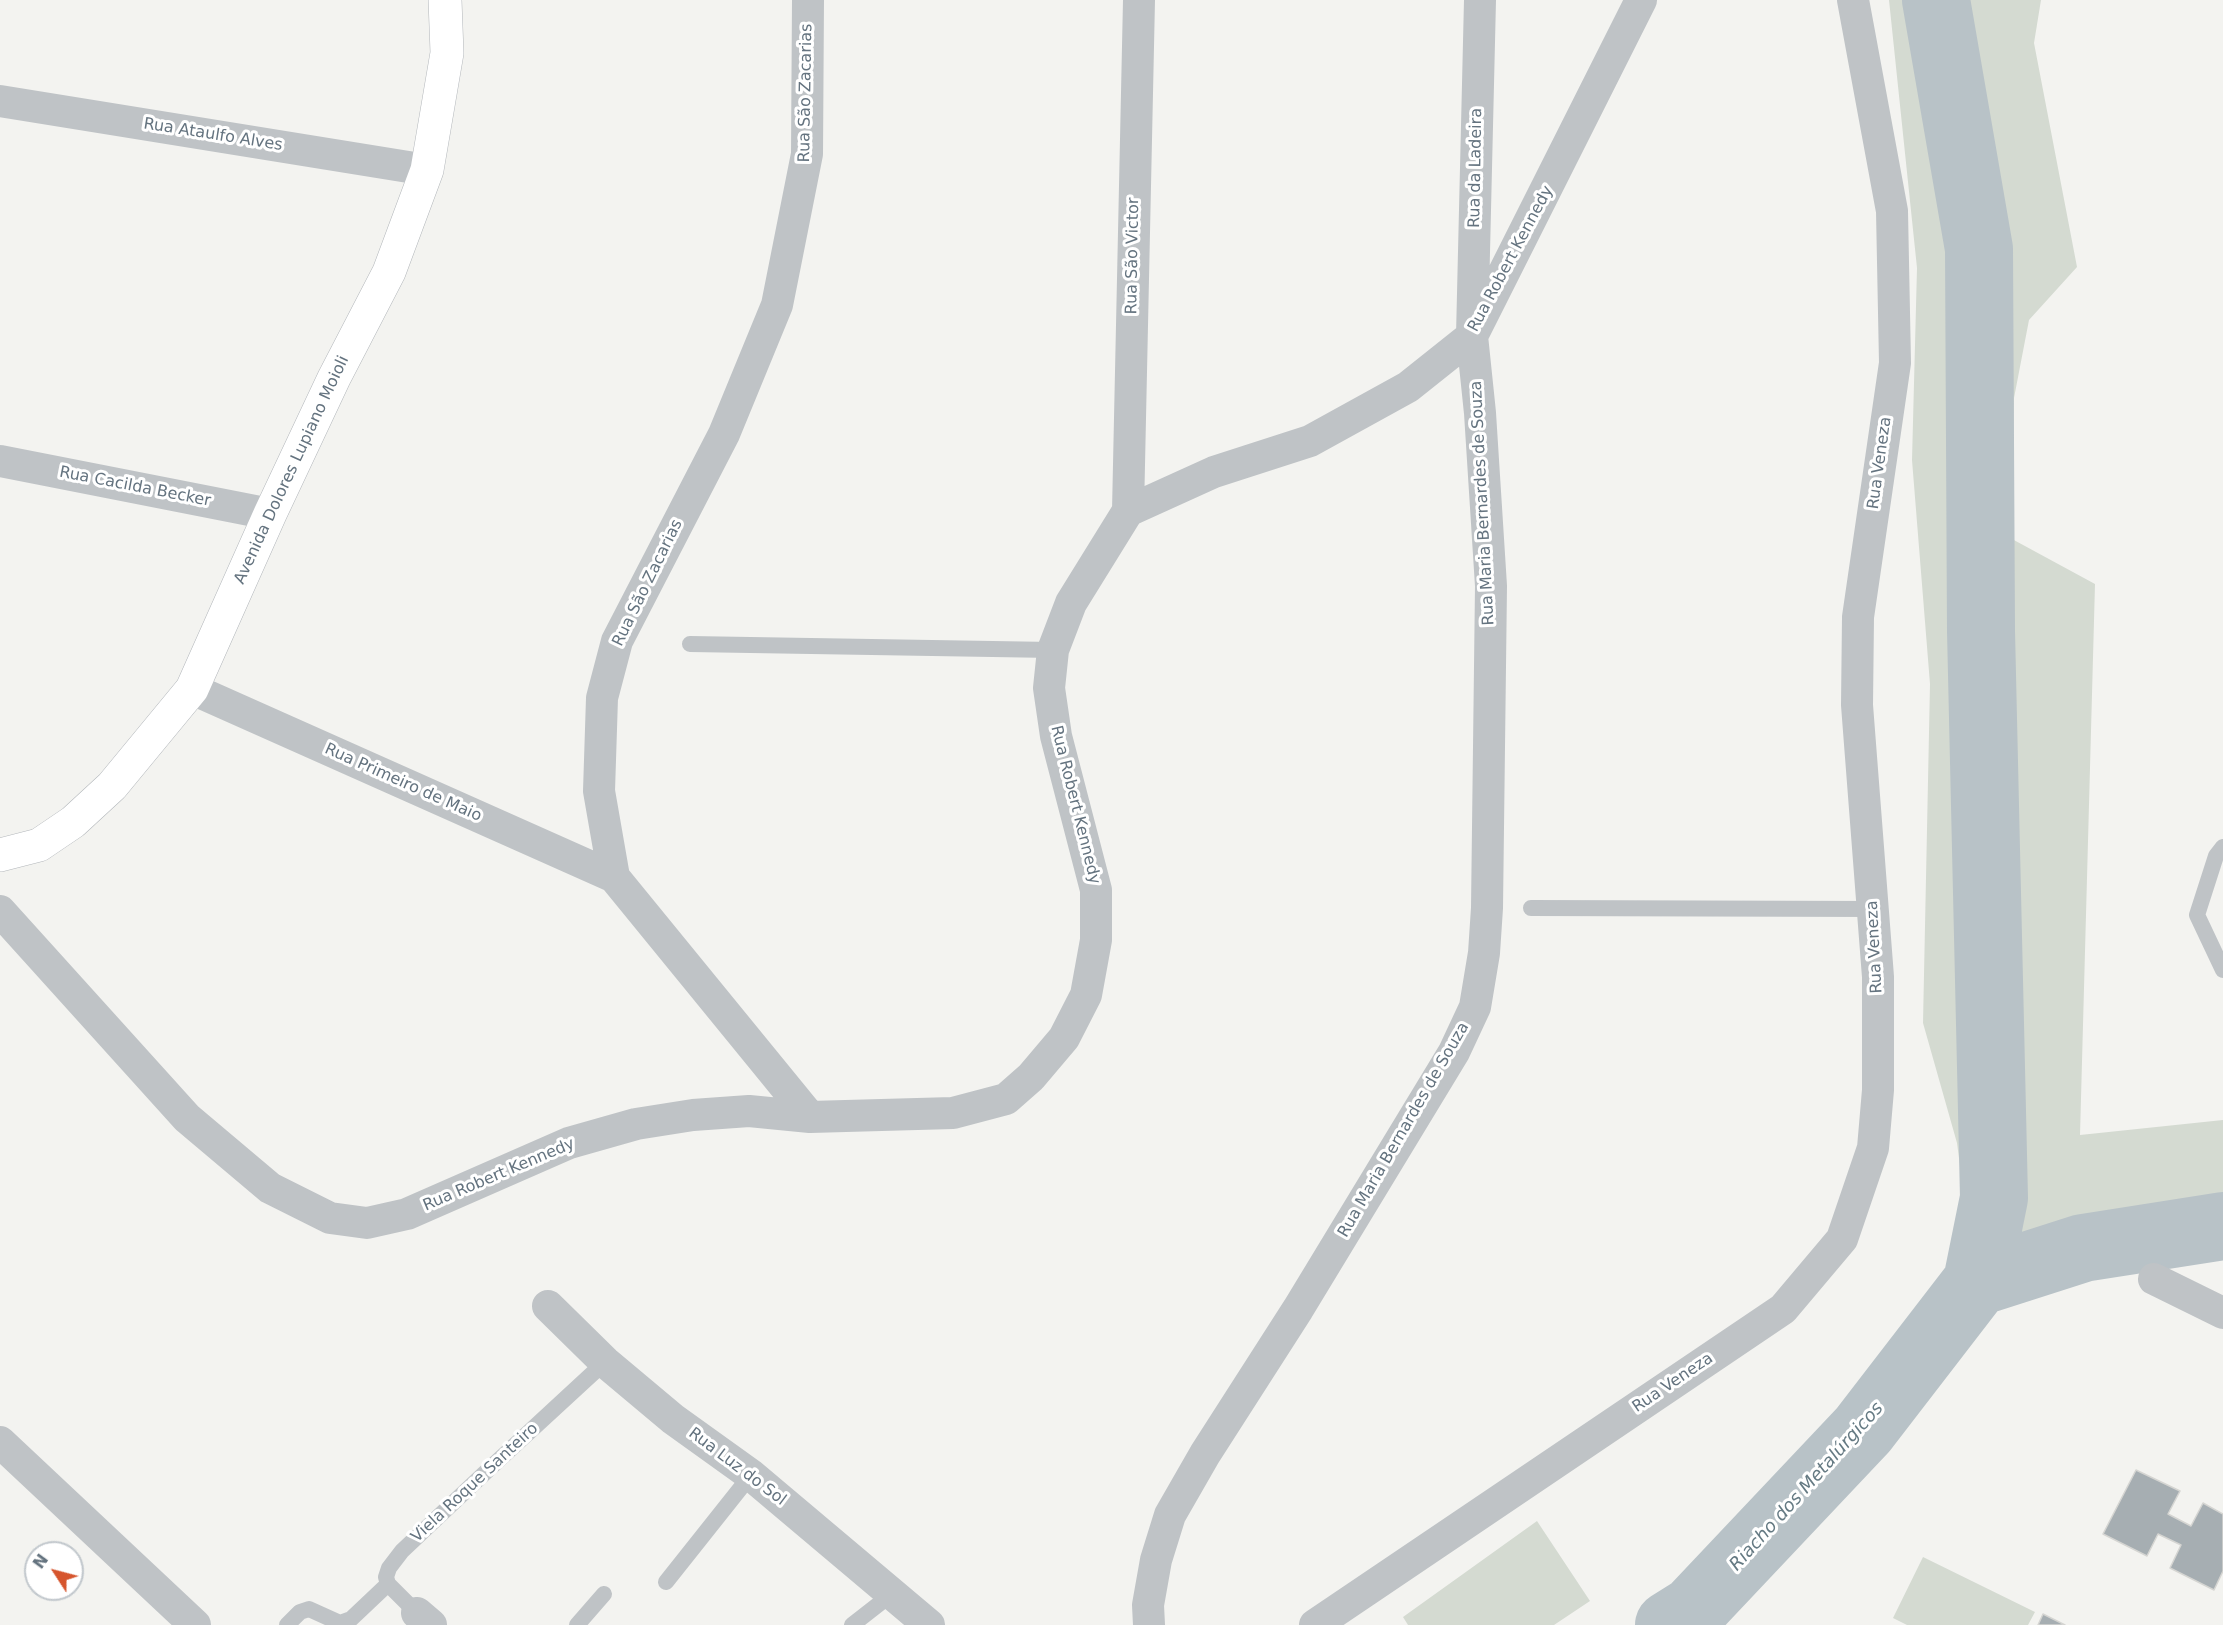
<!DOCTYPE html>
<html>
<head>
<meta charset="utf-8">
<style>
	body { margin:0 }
	#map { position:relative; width:2223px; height:1625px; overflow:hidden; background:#f3f3f0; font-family:"DejaVu Sans",sans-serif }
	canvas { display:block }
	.north { position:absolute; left:24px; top:1541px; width:60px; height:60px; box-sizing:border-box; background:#fff; border:2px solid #c1c7cc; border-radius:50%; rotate:306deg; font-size:16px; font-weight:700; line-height:24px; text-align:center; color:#64737f }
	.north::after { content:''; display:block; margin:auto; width:21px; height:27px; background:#d6552d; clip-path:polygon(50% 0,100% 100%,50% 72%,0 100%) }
</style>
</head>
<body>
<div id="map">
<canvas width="2223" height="1625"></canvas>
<div class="north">N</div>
</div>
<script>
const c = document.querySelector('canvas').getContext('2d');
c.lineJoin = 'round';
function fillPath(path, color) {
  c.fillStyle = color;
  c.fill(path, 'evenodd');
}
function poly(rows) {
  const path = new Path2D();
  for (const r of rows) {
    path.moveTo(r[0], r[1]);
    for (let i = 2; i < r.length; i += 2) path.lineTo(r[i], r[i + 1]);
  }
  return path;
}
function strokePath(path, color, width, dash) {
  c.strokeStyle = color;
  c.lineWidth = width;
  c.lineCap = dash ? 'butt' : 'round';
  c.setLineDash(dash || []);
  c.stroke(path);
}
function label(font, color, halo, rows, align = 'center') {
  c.font = font + ' "DejaVu Sans",sans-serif';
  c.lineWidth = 6;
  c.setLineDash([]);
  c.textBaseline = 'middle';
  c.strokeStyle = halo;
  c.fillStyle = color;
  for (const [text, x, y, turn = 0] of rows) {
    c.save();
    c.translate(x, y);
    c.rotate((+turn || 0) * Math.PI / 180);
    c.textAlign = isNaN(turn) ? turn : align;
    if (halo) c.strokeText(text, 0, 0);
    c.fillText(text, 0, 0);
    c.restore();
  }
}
fillPath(poly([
	[1889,0,2041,0,2034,43,2077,267,2029,320,2014,398,2012,539,2095,584,2080,1135,2223,1120,2223,1242,2005,1252,1967,1219,1957,1143,1923,1023,1930,684,1912,460,1917,268],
	[1537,1521,1590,1601,1554,1625,1408,1625,1403,1617],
	[1923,1557,2035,1612,2028,1625,1907,1625,1893,1618]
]), '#d4dad1');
strokePath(poly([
	[1936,0,1979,249,1981,631,1994,1198,1977,1282],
	[1669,1625,1693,1610,1863,1430,1977,1282,2083,1248,2223,1226]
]), '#b8c2c7', 68);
const building = poly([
	[2136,1470,2180,1491,2168,1514,2191,1526,2203,1503,2223,1514,2223,1571,2214,1590,2170,1568,2181,1545,2158,1534,2147,1556,2103,1534,2136,1470],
	[2043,1614,2065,1625,2038,1625,2043,1614]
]);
fillPath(building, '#a6aeb2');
strokePath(building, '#d5d5d2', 1.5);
const secondary = poly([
	[0,855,39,845,73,822,112,786,192,689,270,514,334,378,389,272,427,170,447,53,445,0]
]);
strokePath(secondary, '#b2b6ba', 34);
strokePath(poly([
	[690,644,1053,650],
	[2223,847,2216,856,2197,915,2223,970],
	[1531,908,1873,909],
	[666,1582,751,1475],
	[417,1613,388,1584,386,1577,389,1568,402,1551,489,1469,605,1362],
	[287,1625,300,1612,309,1609,340,1623,351,1619,388,1584],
	[577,1625,604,1594],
	[852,1625,893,1593]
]), '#bfc3c6', 16);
strokePath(poly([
	[808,0,807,154,777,305,724,434,617,641,602,698,599,791,614,877,810,1117],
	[0,101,427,170],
	[0,461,270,514],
	[1128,511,1139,0],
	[192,689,614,877],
	[0,911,187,1118,270,1188,330,1218,367,1223,407,1214,569,1143,636,1124,693,1115,749,1111,810,1117,953,1113,1006,1099,1031,1077,1064,1038,1086,995,1096,940,1096,890,1056,736,1049,688,1053,650,1071,603,1128,511,1214,472,1310,441,1408,387,1472,336,1641,0],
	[2154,1279,2223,1313],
	[548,1306,605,1362,673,1419,751,1475,929,1625],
	[0,1442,195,1625],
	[417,1613,431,1625],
	[1149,1625,1148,1605,1156,1560,1170,1515,1205,1454,1298,1309,1454,1052,1475,1007,1484,953,1487,908,1491,586,1480,413,1472,336,1480,0],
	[1315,1625,1783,1309,1842,1239,1873,1148,1878,1090,1878,977,1857,705,1858,617,1895,363,1892,211,1853,0]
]), '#bfc3c6', 32);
strokePath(secondary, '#fff', 33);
label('16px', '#64737f', '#fff', [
	["Rua São Zacarias",806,93,-89],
	["Rua Ataulfo Alves",213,135,9],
	["Rua da Ladeira",1476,168,-89],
	["Rua São Victor",1133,256,-89],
	["Rua Robert Kennedy",1511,259,-62],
	["Rua Veneza",1880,463,-82],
	["Avenida Dolores Lupiano Moioli",292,470,-65],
	["Rua Cacilda Becker",135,487,11],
	["Rua Maria Bernardes de Souza",1483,503,-93],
	["Rua São Zacarias",648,583,-64],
	["Rua Primeiro de Maio",403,783,24],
	["Rua Robert Kennedy",1075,805,76],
	["Rua Veneza",1875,947,-93],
	["Rua Maria Bernardes de Souza",1404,1130,-60],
	["Rua Robert Kennedy",499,1175,-23],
	["Rua Veneza",1673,1383,-34],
	["Rua Luz do Sol",737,1467,37],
	["Viela Roque Santeiro",475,1483,-43]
]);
label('italic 18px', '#657a83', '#fff', [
	["Riacho dos Metalúrgicos",1807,1487,-48]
]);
</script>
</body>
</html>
